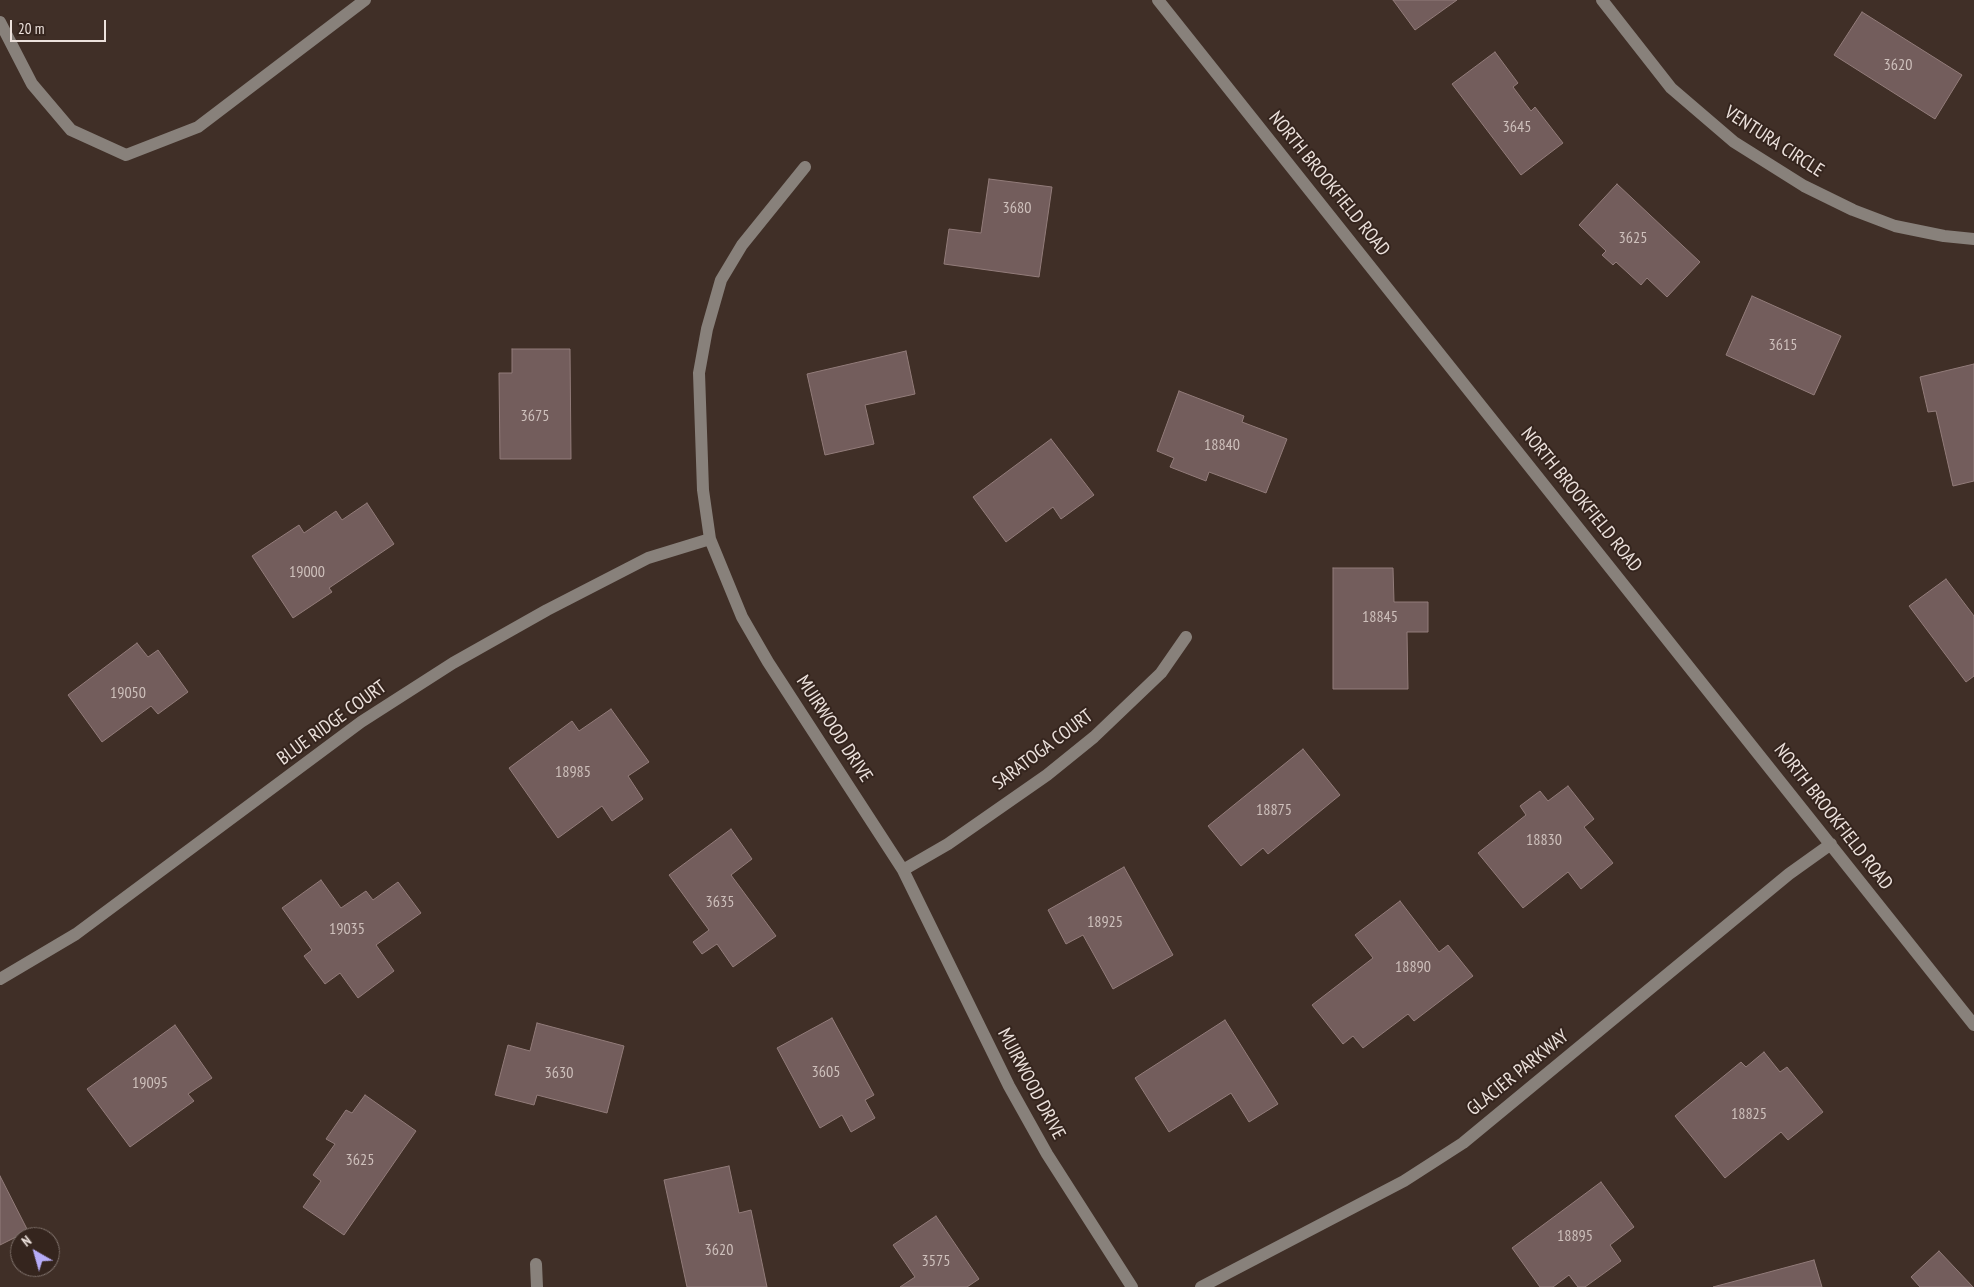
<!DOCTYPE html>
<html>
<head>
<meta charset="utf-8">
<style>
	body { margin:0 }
	#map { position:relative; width:1974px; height:1287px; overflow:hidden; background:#402f27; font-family:"PT Sans Narrow",sans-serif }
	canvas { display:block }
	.north { position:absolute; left:10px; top:1227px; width:50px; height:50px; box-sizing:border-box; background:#35251e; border:1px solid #7e706a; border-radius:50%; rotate:322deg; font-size:14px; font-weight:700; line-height:20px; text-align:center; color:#ece1dc }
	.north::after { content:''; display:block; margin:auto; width:18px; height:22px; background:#b6acf8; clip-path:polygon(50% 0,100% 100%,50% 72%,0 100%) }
	.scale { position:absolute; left:10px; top:20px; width:96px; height:22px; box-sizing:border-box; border:2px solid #ece1dc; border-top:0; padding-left:6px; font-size:15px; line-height:18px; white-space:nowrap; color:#ece1dc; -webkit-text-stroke:4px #35251e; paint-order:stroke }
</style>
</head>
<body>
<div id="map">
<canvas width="1974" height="1287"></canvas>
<div class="north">N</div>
<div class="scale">20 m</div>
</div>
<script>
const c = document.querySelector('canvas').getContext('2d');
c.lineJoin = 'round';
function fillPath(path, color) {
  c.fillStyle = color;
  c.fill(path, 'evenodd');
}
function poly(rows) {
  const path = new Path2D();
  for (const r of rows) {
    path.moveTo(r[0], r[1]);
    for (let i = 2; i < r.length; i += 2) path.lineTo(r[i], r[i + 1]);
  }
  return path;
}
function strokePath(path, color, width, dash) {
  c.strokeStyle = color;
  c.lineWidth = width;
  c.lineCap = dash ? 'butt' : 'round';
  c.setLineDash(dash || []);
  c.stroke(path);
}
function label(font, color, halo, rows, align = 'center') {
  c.font = font + ' "PT Sans Narrow",sans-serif';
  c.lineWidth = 4;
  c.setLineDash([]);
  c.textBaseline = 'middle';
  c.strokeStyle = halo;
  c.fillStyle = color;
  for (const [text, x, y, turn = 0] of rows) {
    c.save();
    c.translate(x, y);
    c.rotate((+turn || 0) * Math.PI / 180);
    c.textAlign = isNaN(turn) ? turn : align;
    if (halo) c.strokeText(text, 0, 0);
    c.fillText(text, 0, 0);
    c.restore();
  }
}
const building = poly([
	[1393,0,1457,0,1415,30,1393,0],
	[1862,12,1962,75,1935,119,1834,55,1862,12],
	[1495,52,1518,83,1513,87,1531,111,1535,107,1563,143,1521,175,1452,84,1495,52],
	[989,179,1052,187,1039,277,944,264,949,229,981,233,989,179],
	[1617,184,1700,262,1667,297,1647,278,1641,285,1616,262,1613,265,1602,255,1606,251,1579,225,1617,184],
	[1752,296,1841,336,1814,395,1726,355,1752,296],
	[512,349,570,349,571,459,500,459,499,373,512,373,512,349],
	[906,351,915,394,865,405,874,444,825,455,807,374,906,351],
	[1974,364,1974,481,1953,486,1936,411,1928,412,1920,377,1974,364],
	[1179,391,1244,416,1242,422,1287,439,1266,493,1209,472,1206,481,1170,467,1174,458,1157,451,1179,391],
	[1051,439,1094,495,1061,519,1053,507,1006,542,973,497,1051,439],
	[367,503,394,544,329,588,332,592,293,618,252,556,299,525,304,533,336,511,342,520,367,503],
	[1333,568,1393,568,1394,602,1428,602,1428,632,1407,632,1408,689,1333,689,1333,568],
	[1946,579,1974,616,1974,676,1966,682,1909,606,1946,579],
	[137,643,148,657,158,650,188,692,158,714,151,706,102,742,68,695,137,643],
	[611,709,649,762,628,776,643,799,612,821,602,806,558,838,509,768,572,721,579,731,611,709],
	[1303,749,1340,795,1268,854,1263,848,1241,866,1208,826,1303,749],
	[1568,786,1594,819,1584,827,1613,863,1581,889,1568,872,1523,908,1478,853,1526,815,1520,806,1540,791,1548,801,1568,786],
	[731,829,752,859,731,875,776,936,733,967,717,944,702,954,693,942,709,930,669,875,731,829],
	[1124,867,1173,955,1113,989,1083,935,1066,944,1048,910,1124,867],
	[321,880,341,908,366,891,373,900,398,882,421,913,376,945,394,971,358,998,340,973,325,984,304,956,312,950,282,908,321,880],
	[1400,901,1439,952,1448,945,1473,976,1414,1021,1408,1014,1363,1048,1353,1036,1343,1044,1312,1005,1373,958,1355,935,1400,901],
	[832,1018,874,1095,865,1100,875,1118,851,1132,842,1115,820,1128,777,1048,832,1018],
	[1225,1020,1278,1104,1249,1122,1231,1093,1169,1132,1135,1078,1225,1020],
	[537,1023,624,1046,607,1113,537,1095,534,1105,495,1095,508,1045,530,1051,537,1023],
	[175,1025,212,1078,188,1094,194,1101,130,1147,87,1089,175,1025],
	[1764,1052,1780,1072,1787,1067,1823,1112,1788,1140,1781,1132,1725,1178,1675,1116,1741,1062,1746,1067,1764,1052],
	[365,1095,416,1131,344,1235,303,1207,321,1181,313,1175,335,1144,326,1139,346,1110,352,1113,365,1095],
	[729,1166,739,1213,751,1210,767,1287,687,1287,664,1180,729,1166],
	[0,1176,28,1231,0,1245,0,1176],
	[1601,1182,1634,1227,1610,1245,1621,1261,1585,1287,1578,1287,1569,1275,1553,1287,1540,1287,1512,1248,1601,1182],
	[936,1216,979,1279,967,1287,900,1287,915,1277,893,1245,936,1216],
	[1939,1251,1973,1287,1920,1287,1911,1277,1939,1251],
	[1814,1260,1822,1287,1713,1287,1814,1260]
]);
fillPath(building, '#735d5c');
strokePath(building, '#927c7a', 1);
strokePath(poly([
	[1158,0,1974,1025],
	[1602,0,1671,88,1734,142,1804,186,1853,210,1895,226,1944,236,1974,239],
	[0,22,32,84,71,130,126,155,198,127,365,0],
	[805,167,742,245,721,280,707,329,699,373,703,490,710,539,742,617,768,662,903,870,1009,1086,1047,1154,1132,1287],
	[903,870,948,844,1047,775,1094,737,1161,673,1186,637],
	[0,979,76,934,361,722,453,663,547,610,648,558,710,539],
	[536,1264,537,1287],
	[1201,1287,1404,1181,1463,1143,1789,874,1831,844]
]), '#88817b', 12);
label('16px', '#cec0bc', null, [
	["3620",1898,65],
	["3645",1517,127],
	["3680",1017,208],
	["3625",1633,238],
	["3615",1783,345],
	["3675",535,416],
	["18840",1222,445],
	["19000",307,572],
	["18845",1380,617],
	["19050",128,693],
	["18985",573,772],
	["18875",1274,810],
	["18830",1544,840],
	["3635",720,902],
	["18925",1105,922],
	["19035",347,929],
	["18890",1413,967],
	["3605",826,1072],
	["3630",559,1073],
	["19095",150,1083],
	["18825",1749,1114],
	["3625",360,1160],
	["18895",1575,1236],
	["3620",719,1250],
	["3575",936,1261]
]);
label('19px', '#ece1dc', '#35251e', [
	["VENTURA CIRCLE",1774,142,33],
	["NORTH BROOKFIELD ROAD",1329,184,51],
	["NORTH BROOKFIELD ROAD",1581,500,51],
	["BLUE RIDGE COURT",332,723,-36],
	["MUIRWOOD DRIVE",834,729,57],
	["SARATOGA COURT",1043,750,-37],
	["NORTH BROOKFIELD ROAD",1833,817,52],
	["GLACIER PARKWAY",1518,1073,-39],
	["MUIRWOOD DRIVE",1031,1084,62]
]);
</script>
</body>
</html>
